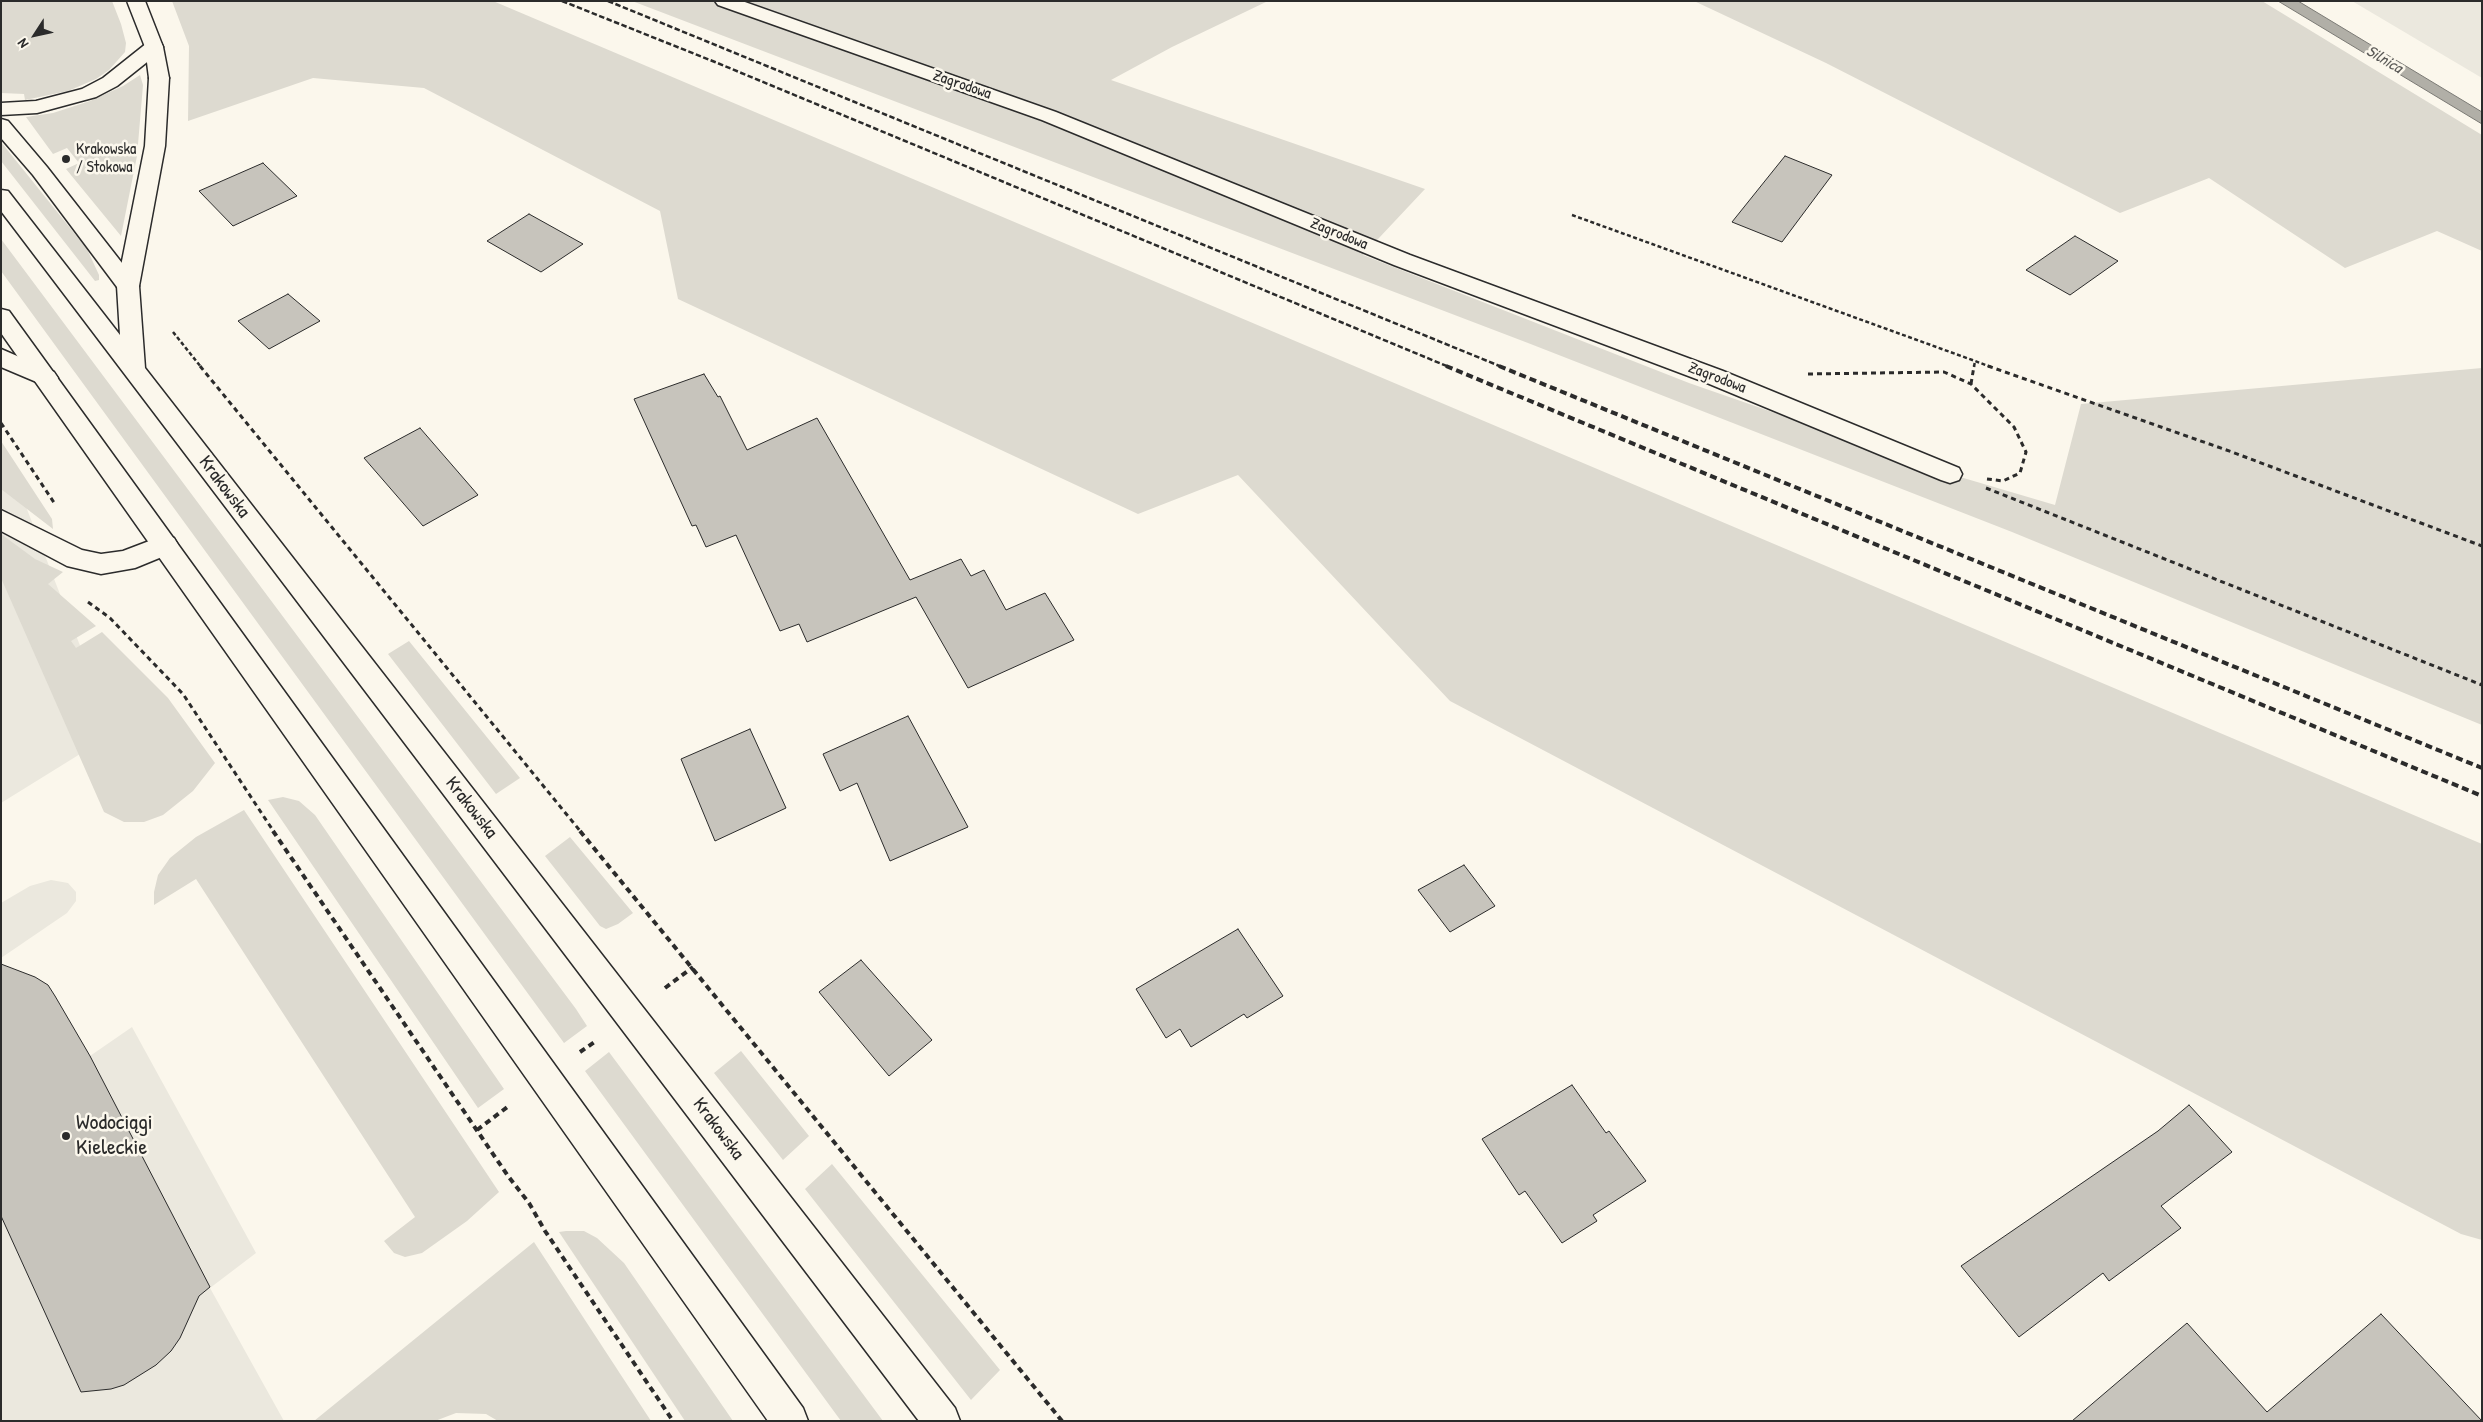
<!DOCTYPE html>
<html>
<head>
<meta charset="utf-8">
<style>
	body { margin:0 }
	#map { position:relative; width:2483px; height:1422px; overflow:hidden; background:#fbf7ec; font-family:"Patrick Hand",sans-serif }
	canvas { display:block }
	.frame { position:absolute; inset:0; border:2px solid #2b2b2b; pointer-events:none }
	.north { position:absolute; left:10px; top:10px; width:50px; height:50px; -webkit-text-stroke:4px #fbf7ec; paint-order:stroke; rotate:235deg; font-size:14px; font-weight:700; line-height:20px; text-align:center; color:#2b2b2b }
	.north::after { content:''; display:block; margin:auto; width:18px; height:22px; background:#2b2b2b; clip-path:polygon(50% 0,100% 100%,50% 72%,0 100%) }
</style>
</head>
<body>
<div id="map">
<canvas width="2483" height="1422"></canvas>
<div class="frame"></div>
<div class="north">N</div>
</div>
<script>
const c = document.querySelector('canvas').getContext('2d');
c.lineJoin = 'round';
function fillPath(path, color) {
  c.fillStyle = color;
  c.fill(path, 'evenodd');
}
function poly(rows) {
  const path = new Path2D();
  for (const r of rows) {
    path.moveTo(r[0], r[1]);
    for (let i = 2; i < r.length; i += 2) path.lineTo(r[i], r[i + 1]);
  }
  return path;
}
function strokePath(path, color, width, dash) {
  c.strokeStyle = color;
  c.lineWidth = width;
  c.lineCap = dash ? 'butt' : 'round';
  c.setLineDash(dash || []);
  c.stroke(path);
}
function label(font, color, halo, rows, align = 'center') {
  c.font = font + ' "Patrick Hand",sans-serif';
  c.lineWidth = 5;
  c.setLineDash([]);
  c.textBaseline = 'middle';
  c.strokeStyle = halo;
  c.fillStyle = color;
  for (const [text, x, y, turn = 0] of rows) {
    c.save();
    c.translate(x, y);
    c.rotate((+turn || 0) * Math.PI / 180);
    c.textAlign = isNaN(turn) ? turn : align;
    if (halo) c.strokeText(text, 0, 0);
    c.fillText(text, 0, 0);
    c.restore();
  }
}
fillPath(poly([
	[2352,1,2482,1,2482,78],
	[1,459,16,481,114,733,1,803],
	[51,880,68,883,76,892,76,901,67,913,1,958,1,903,30,886],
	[1,968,48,985,90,1056,132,1027,256,1253,210,1288,284,1421,1,1421]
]), '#ebe8de');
fillPath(poly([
	[1,1,112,1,121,24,126,43,125,52,109,70,96,79,68,91,25,100,24,94,1,93],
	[172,1,493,1,2482,844,2482,1240,2461,1234,1450,701,1238,475,1138,514,678,299,660,211,424,88,313,78,188,121,189,46],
	[632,1,1268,1,1172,47,1111,80,1425,189,1363,255,1689,383,1950,474,2055,505,2081,404,2482,368,2482,725,2012,532,1528,343],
	[1694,1,2262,1,2482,135,2482,251,2437,231,2345,268,2209,178,2120,213,1826,63],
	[140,75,143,85,137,156,121,236,66,169,79,163,67,148,53,154,26,117,53,113,90,101,123,86],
	[1,142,87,249,99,275,99,280,95,281,1,161],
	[1,239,576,1009,587,1026,564,1043,1,271],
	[1,441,52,519,53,529,1,489],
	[1,534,35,559,63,572,48,584,96,626,71,641,76,648,102,632,168,698,215,763,193,791,163,815,144,822,124,822,104,812,1,578],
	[409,641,520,778,496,794,388,654],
	[283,797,299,801,315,815,504,1089,478,1108,268,800],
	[244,810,499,1192,467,1221,422,1253,405,1257,394,1253,384,1241,415,1217,196,879,154,905,154,892,158,875,170,858,196,837],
	[570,837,633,913,618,924,606,929,600,926,545,856],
	[741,1051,809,1136,783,1160,714,1073],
	[609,1052,883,1421,841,1421,585,1071],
	[832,1164,1000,1370,971,1400,805,1189],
	[566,1231,584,1231,597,1238,624,1263,733,1421,685,1421,559,1232],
	[534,1242,651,1421,498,1421,486,1414,456,1413,435,1421,314,1421]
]), '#dddad0');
const water = poly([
	[2278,1,2298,1,2482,112,2482,124,2278,1]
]);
fillPath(water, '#b1afa7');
strokePath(water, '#7b7a75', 1);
const building = poly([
	[1785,156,1832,175,1782,242,1732,222,1785,156],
	[263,163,297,196,233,226,199,191,263,163],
	[529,214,583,244,541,272,487,241,529,214],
	[2075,236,2118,261,2070,295,2026,270,2075,236],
	[288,294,320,321,269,349,238,321,288,294],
	[704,374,718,397,720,396,747,450,817,418,910,580,961,559,971,576,984,570,1006,610,1045,593,1074,640,968,688,916,597,807,642,799,624,780,631,736,535,706,547,696,525,692,526,634,399,704,374],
	[420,428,478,495,423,526,364,458,420,428],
	[908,716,968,827,890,861,857,783,840,791,823,754,908,716],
	[750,729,786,808,715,841,681,759,750,729],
	[1464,865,1495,906,1450,932,1418,890,1464,865],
	[1238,929,1283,996,1247,1018,1244,1014,1191,1047,1180,1029,1166,1038,1136,989,1238,929],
	[861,960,932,1040,889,1076,819,992,861,960],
	[1,964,35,977,48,985,55,996,90,1056,210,1287,199,1296,180,1338,171,1351,156,1365,124,1385,111,1389,81,1392,1,1216,1,964],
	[1572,1085,1606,1133,1609,1131,1646,1181,1593,1215,1597,1221,1562,1243,1525,1191,1519,1195,1482,1139,1572,1085],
	[2189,1105,2232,1152,2161,1206,2181,1228,2109,1281,2103,1273,2019,1337,1961,1266,2158,1131,2189,1105],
	[2381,1314,2482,1421,2072,1421,2187,1323,2267,1412,2381,1314]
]);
fillPath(building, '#c7c4bc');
strokePath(building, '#2b2b2b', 1);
const minor = poly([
	[127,1,145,1,163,47,169,78,166,82,152,82,149,78,145,47,127,1],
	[715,1,742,1,1056,112,1410,255,1723,371,1959,468,1962,474,1959,480,1950,483,1941,480,1707,383,1394,265,1042,120,718,5,715,1],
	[1,119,8,121,47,167,136,281,139,286,136,291,128,293,120,291,33,175,1,138,1,119],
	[1,349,54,372,58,378,54,384,46,386,1,367,1,349],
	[1,510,82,550,101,554,123,551,165,535,174,538,178,545,174,552,135,568,101,574,67,566,1,531,1,510]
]);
const major = poly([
	[154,41,161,43,163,47,161,51,117,86,96,97,37,113,1,115,1,103,36,101,82,89,103,78,147,43,154,41],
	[159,72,166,74,169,78,165,146,139,286,145,368,955,1408,960,1421,919,1421,1,211,1,190,8,191,120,335,117,286,145,146,149,78,152,74,159,72],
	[1,309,9,311,803,1408,808,1421,768,1421,1,333,1,309]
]);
strokePath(minor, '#2b2b2b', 3);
strokePath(major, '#2b2b2b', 3);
strokePath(poly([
	[1572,215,1975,361],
	[173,332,201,367],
	[1974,367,1975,361,1991,367]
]), '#2b2b2b', 2.5, [4, 2.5]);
strokePath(poly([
	[200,366,581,832],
	[1988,366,2232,452,2482,546],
	[1808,374,1944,372,1971,384,2014,427,2026,452,2020,473,2003,481,1987,479],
	[1971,384,1974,366],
	[1,423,55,504],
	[1986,488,2482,685],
	[88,602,110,618,183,694,274,832]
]), '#2b2b2b', 3, [5, 4]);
strokePath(poly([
	[273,831,508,1176,529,1203,545,1231,673,1421],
	[580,831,1062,1421],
	[665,988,693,967],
	[580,1052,596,1041],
	[477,1130,510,1105]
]), '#2b2b2b', 4, [6, 4.5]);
fillPath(minor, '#fbf7ec');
fillPath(major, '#fbf7ec');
strokePath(poly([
	[562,1,715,62,1449,367],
	[608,1,1502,367]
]), '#2b2b2b', 2.5, [5.5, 2.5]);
strokePath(poly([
	[1446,366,2482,796],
	[1499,366,2482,768]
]), '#2b2b2b', 4, [7, 4]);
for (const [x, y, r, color] of [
	[66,159,5,"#2b2b2b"],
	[66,1136,5,"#2b2b2b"]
]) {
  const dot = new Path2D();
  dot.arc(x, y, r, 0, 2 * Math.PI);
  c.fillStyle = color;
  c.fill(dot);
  strokePath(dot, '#fbf7ec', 2);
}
label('italic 16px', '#5a5956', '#fbf7ec', [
	["Silnica",2384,60,31]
]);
label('16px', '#2b2b2b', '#fbf7ec', [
	["Zagrodowa",962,85,19],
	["Zagrodowa",1339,234,22],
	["Zagrodowa",1717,378,21]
]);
label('16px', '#2b2b2b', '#fbf7ec', [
	["Krakowska",76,150],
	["/ Stokowa",76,168]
], 'left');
label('19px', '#2b2b2b', '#fbf7ec', [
	["Krakowska",224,487,53],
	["Krakowska",471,808,52],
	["Krakowska",718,1129,53]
]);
label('22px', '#2b2b2b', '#fbf7ec', [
	["Wodociągi",76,1123],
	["Kieleckie",76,1148]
], 'left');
</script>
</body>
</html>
